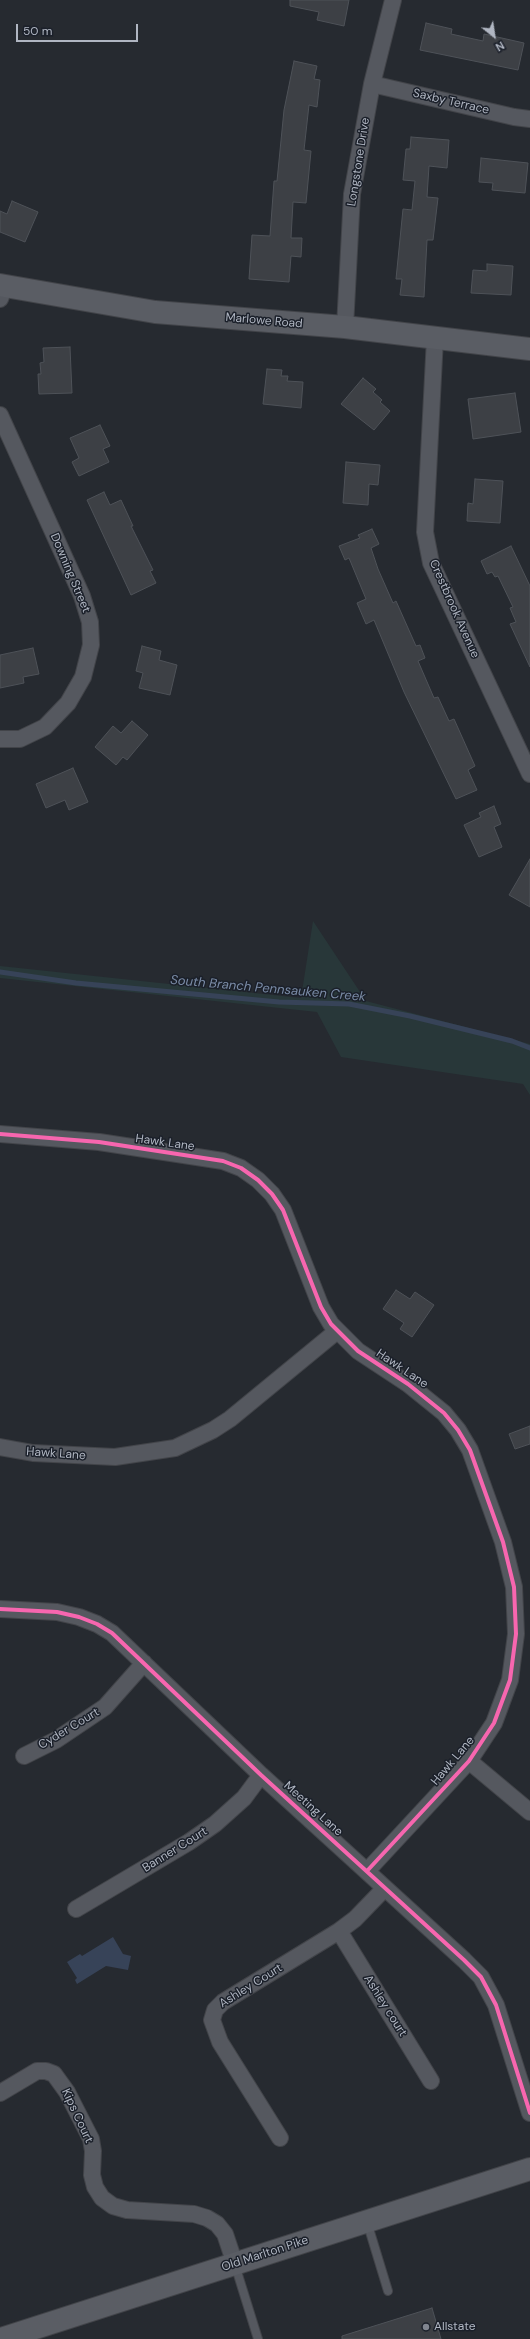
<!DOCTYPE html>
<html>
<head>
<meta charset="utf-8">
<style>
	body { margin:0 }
	#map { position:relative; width:530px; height:2339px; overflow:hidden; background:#262a30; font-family:"DM Sans",sans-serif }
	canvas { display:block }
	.north { position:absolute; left:474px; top:16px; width:40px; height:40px; -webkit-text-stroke:3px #1b202a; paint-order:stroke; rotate:150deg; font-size:11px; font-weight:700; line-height:16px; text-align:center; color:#b0b6c2 }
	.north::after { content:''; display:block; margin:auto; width:14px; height:18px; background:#b0b6c2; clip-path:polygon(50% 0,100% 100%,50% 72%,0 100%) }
	.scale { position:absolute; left:16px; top:24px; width:122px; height:18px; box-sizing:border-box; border:2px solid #b0b6c2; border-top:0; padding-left:5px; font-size:12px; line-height:14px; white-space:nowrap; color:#b0b6c2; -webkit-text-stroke:3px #1b202a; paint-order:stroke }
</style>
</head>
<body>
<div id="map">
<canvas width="530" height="2339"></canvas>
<div class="north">N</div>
<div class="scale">50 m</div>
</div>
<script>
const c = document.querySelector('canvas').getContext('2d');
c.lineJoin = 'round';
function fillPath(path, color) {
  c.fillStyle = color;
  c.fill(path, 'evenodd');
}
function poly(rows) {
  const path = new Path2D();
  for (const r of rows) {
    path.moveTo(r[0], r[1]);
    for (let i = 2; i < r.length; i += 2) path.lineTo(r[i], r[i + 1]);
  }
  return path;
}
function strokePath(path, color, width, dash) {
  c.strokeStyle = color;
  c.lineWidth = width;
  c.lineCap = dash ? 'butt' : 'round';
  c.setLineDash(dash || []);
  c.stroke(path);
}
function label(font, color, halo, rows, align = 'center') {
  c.font = font + ' "DM Sans",sans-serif';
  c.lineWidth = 3;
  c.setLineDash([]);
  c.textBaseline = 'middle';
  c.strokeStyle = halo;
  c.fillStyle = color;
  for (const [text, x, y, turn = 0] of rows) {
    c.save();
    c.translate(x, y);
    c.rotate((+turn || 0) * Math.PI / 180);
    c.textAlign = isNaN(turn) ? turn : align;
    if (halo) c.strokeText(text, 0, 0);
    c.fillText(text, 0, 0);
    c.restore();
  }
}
fillPath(poly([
	[313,921,366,1001,530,1044,530,1095,523,1084,341,1057,317,1012,0,978,0,966,301,998]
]), '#283739');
fillPath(poly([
	[113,1937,123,1954,131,1956,128,1970,106,1966,77,1984,75,1980,77,1978,67,1962,80,1954,82,1956]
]), '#374358');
strokePath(poly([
	[0,972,76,983,279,1002,349,1004,410,1016,512,1041,530,1048]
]), '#374358', 5);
const building = poly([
	[290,0,349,0,344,26,317,20,319,12,290,6,290,0],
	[426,23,452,29,451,34,483,41,484,34,524,43,518,70,420,50,426,23],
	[294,61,317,66,314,79,320,80,317,107,309,105,304,150,311,151,306,203,293,202,291,238,302,238,301,257,291,256,289,282,249,279,252,235,270,236,274,181,277,181,284,110,294,61],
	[411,137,449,140,447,168,429,166,427,197,438,198,433,240,427,240,424,297,400,295,402,279,396,279,403,209,412,210,415,181,403,180,406,149,410,149,411,137],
	[481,158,528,163,525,193,492,190,493,183,479,182,481,158],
	[12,201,38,212,25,242,0,232,0,211,7,214,12,201],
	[487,264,513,266,511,295,471,293,473,270,487,271,487,264],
	[70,347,72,393,39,394,38,374,41,374,40,363,44,362,43,348,70,347],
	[267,369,282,370,281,376,288,376,287,381,303,382,301,408,263,404,267,369],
	[363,378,376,389,373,392,382,400,380,402,390,411,374,430,341,404,363,378],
	[515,393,521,432,473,439,468,399,515,393],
	[100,425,110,446,103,449,109,462,79,476,72,462,79,458,70,438,100,425],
	[346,462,380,465,378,485,369,484,368,505,343,503,346,462],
	[475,479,503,481,500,523,467,521,468,503,473,504,475,479],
	[104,492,110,505,121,500,133,526,131,526,153,570,150,571,156,583,131,595,87,500,104,492],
	[372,529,379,544,371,548,378,569,393,603,396,601,416,646,420,645,425,658,418,661,434,698,438,697,449,721,454,719,475,766,468,770,477,790,456,799,404,692,374,620,366,624,357,603,366,599,349,558,345,560,339,546,360,538,358,535,372,529],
	[511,546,530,586,530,667,510,624,516,622,510,608,513,607,498,576,495,577,492,572,487,574,481,561,511,546],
	[142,646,161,651,159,660,177,665,170,695,139,688,143,673,136,671,142,646],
	[33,648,39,674,23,677,24,683,0,688,0,655,33,648],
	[132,721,148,735,127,760,123,757,116,765,95,747,113,726,121,733,132,721],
	[73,768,88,802,69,810,65,800,46,808,36,784,73,768],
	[494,806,501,824,494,827,502,847,479,857,464,825,481,817,479,813,494,806],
	[530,859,530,907,509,895,530,859],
	[396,1290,410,1299,415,1292,434,1305,412,1337,400,1329,404,1323,383,1309,396,1290],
	[530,1426,530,1444,515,1449,509,1434,530,1426],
	[432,2308,441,2339,342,2339,342,2336,432,2308]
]);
fillPath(building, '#3d4045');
strokePath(building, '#4e5258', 1);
const lane = poly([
	[367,2222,388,2291],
	[235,2265,258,2339]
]);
const street = poly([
	[372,84,514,117,530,119],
	[0,299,5,286],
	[345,327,352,194,372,84,393,0],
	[435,338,425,532,431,563,530,774],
	[0,415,82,596,90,622,91,645,83,677,68,703,45,727,20,739,0,739],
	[0,1134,99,1142,223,1161,241,1168,258,1180,272,1194,283,1210,321,1307,331,1324,358,1351,408,1384,444,1413,458,1430,470,1450,503,1542,514,1587,516,1634,510,1680,494,1723,469,1761,367,1871],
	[0,1447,33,1453,115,1457,175,1448,213,1430,230,1419,337,1331],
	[0,1609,57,1612,79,1617,97,1624,112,1633,261,1775,464,1960,481,1977,496,2005,530,2113],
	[24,1756,56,1740,105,1707,144,1663],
	[469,1761,530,1812],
	[76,1909,189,1842,215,1824,244,1798,261,1775],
	[339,1931,431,2081],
	[0,2093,37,2071,46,2071,54,2074,67,2092,91,2139,93,2151,92,2175,95,2187,102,2198,113,2206,127,2210,194,2214,207,2218,217,2224,225,2234,235,2264],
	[280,2138,220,2042,212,2020,215,2010,223,2002,339,1931,355,1919,385,1888]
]);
const secondary = poly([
	[0,285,155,312,345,327,530,349],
	[1,2339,530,2169]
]);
strokePath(lane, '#424449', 10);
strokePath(street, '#424449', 18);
strokePath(secondary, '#424449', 24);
strokePath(lane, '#55585f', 8);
strokePath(street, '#55585f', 16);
strokePath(secondary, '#5a5d64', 22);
strokePath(poly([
	[0,1134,99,1142,223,1161,241,1168,258,1180,272,1194,283,1210,321,1307,331,1324,358,1351,408,1384,444,1413,458,1430,470,1450,503,1542,514,1587,516,1634,510,1680,494,1723,469,1761,367,1871],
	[0,1609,57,1612,79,1617,97,1624,112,1633,261,1775,464,1960,481,1977,496,2005,530,2113]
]), '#f766af', 4);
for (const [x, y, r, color] of [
	[426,2327,4,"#80858f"]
]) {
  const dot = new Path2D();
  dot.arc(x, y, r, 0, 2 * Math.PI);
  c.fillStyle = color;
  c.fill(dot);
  strokePath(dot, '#1b202a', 1.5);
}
label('12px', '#b0b6c2', '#1b202a', [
	["Saxby Terrace",451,102,13],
	["Longstone Drive",359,162,-81],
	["Marlowe Road",264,321,5],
	["Downing Street",70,573,67],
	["Crestbrook Avenue",454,609,66],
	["Hawk Lane",165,1143,8],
	["Hawk Lane",402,1369,34],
	["Hawk Lane",56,1454,4],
	["Cyder Court",69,1729,-31],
	["Hawk Lane",453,1761,-50],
	["Meeting Lane",313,1809,42],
	["Banner Court",175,1850,-32],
	["Ashley Court",251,1986,-32],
	["Ashley court",385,2006,58],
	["Kips Court",77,2116,65],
	["Old Marlton Pike",265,2254,-18]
]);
label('12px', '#b0b6c2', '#1b202a', [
	["Allstate",434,2327]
], 'left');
label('italic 13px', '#7b8ca7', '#1b202a', [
	["South Branch Pennsauken Creek",268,989,5]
]);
</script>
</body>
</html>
